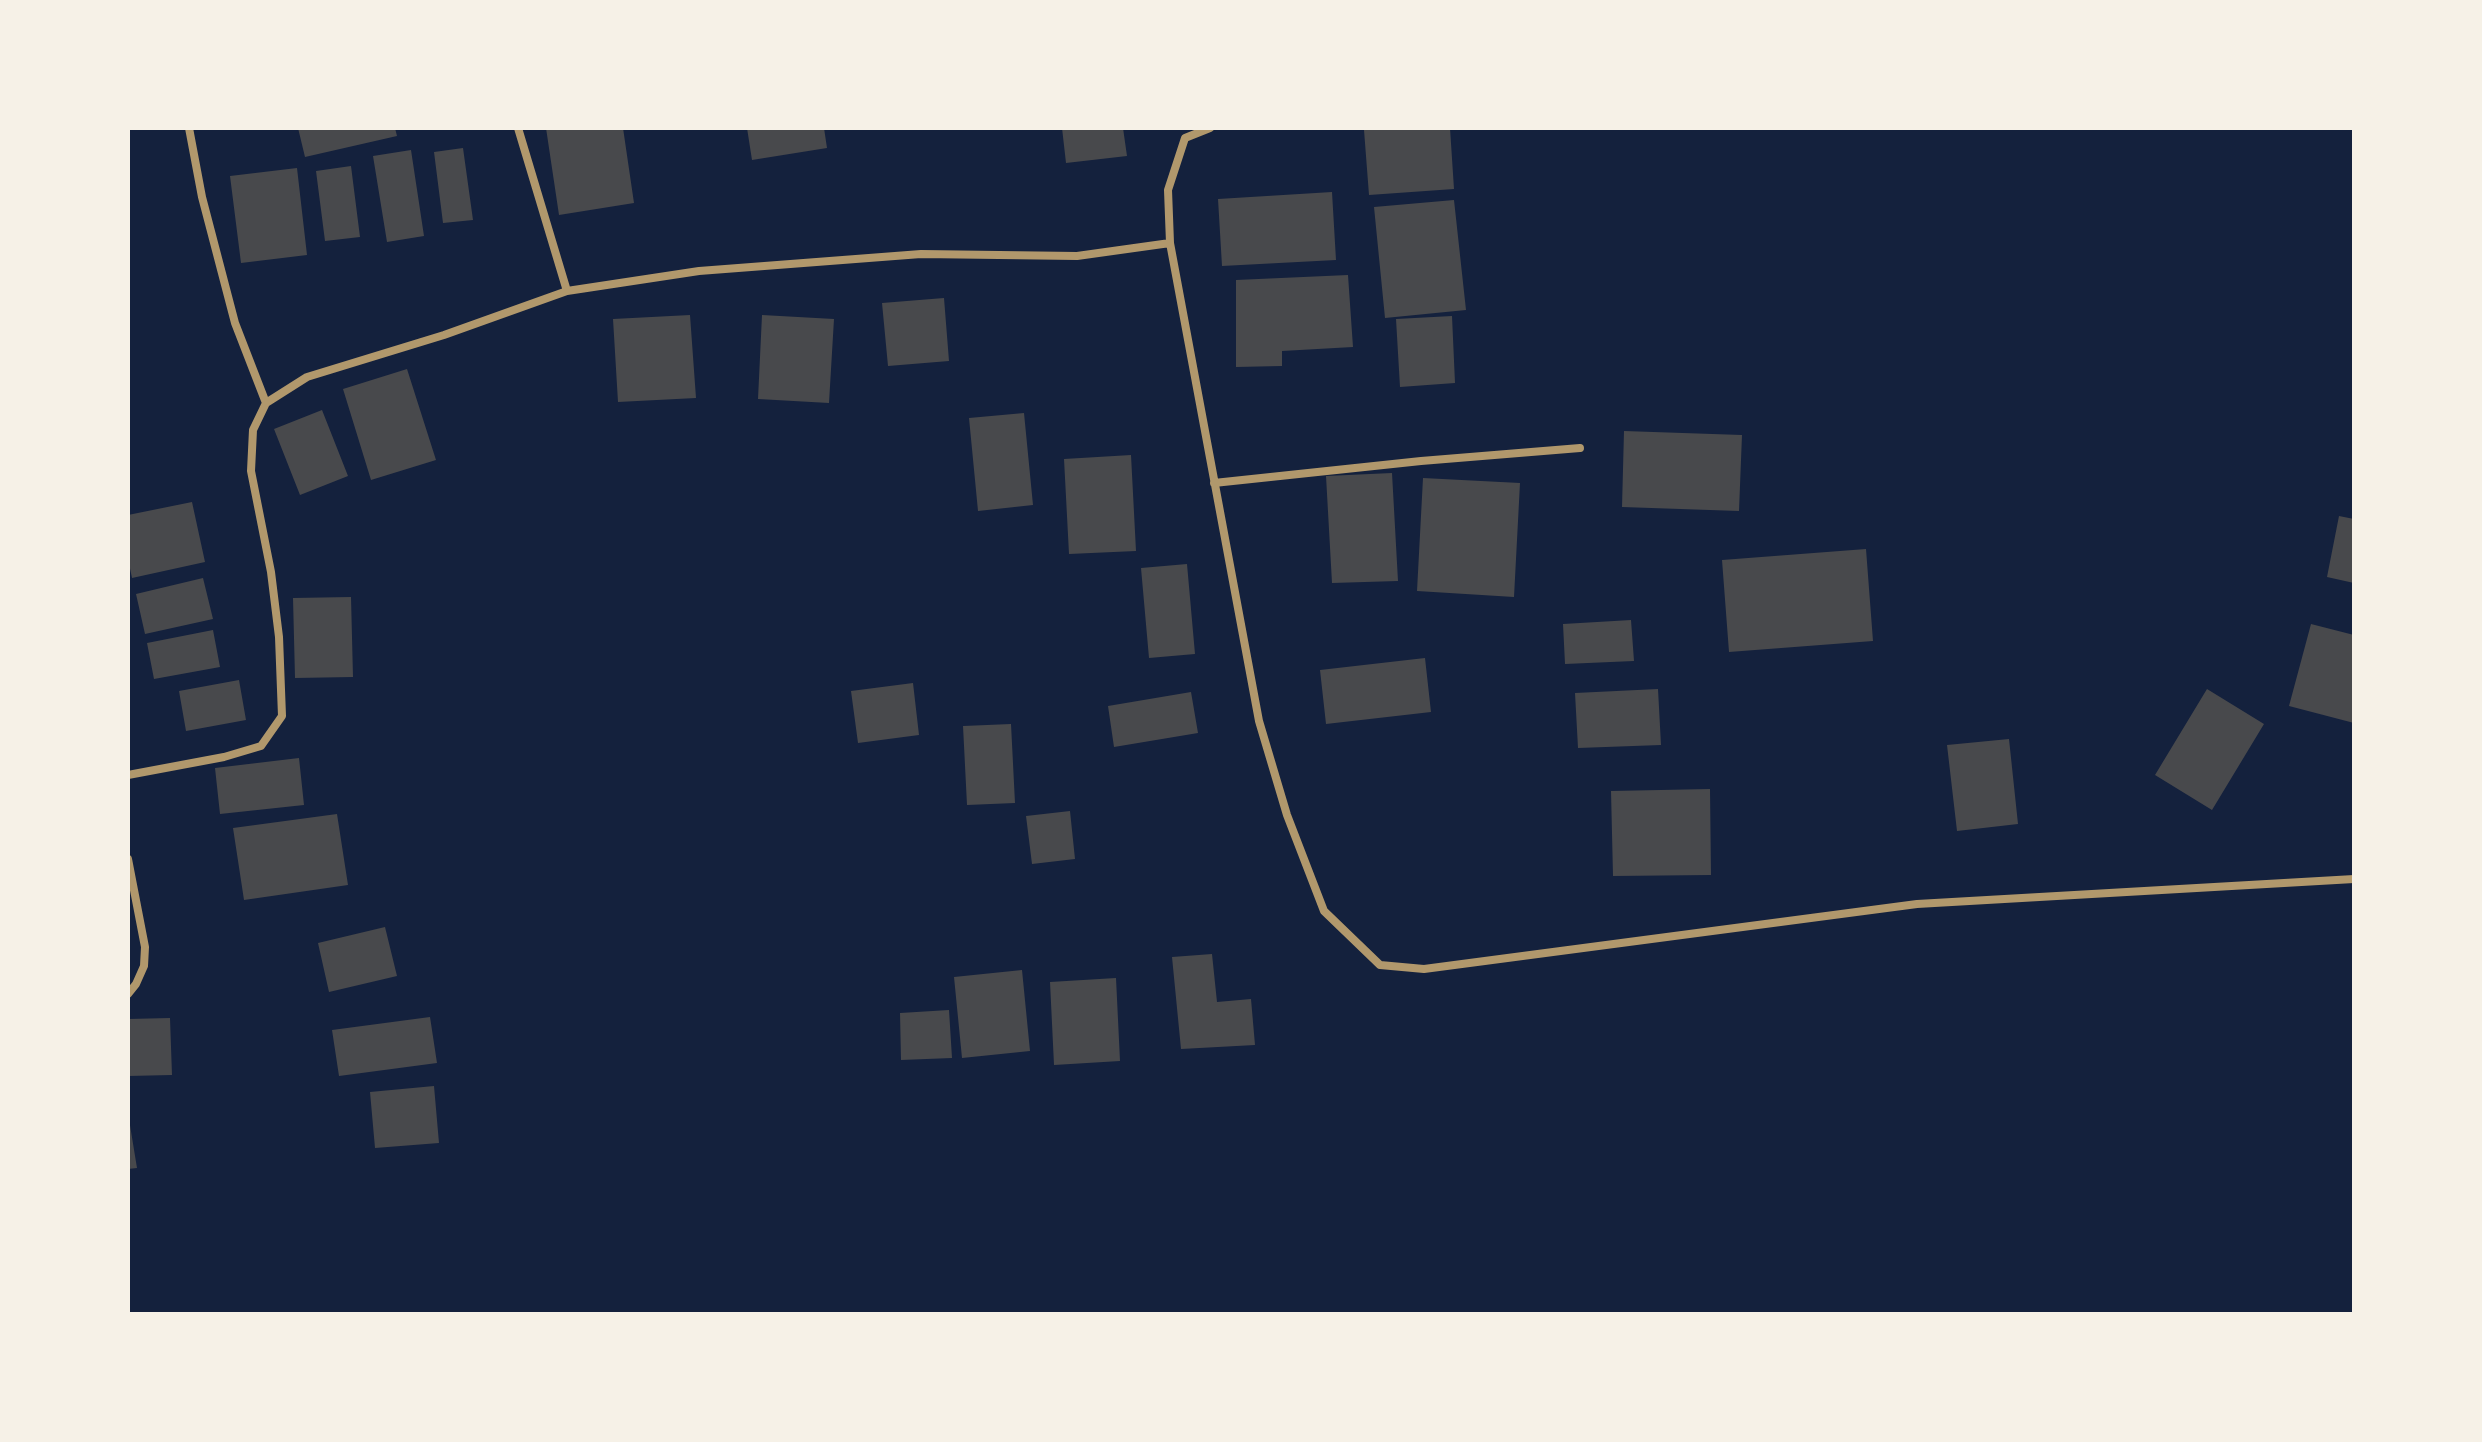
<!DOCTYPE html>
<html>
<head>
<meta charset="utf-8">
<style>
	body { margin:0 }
	#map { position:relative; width:2482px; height:1442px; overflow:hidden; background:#14213d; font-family:Karla,sans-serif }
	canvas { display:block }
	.frame { position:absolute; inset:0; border:130px solid #f6f1e7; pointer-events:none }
</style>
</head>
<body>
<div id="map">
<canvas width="2482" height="1442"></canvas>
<div class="frame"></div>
</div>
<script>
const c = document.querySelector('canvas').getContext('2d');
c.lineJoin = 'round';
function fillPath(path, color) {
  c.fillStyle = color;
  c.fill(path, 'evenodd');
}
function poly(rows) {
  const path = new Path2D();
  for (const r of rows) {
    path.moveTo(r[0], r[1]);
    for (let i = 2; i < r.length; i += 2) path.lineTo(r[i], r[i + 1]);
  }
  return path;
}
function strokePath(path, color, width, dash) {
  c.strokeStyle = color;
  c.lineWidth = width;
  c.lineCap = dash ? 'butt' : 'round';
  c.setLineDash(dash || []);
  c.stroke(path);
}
fillPath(poly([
	[298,128,395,128,397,136,305,157],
	[546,128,623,128,634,203,559,215],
	[747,128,824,128,827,148,752,160],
	[1062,128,1123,128,1127,156,1066,163],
	[1401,128,1450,128,1454,189,1369,195,1364,130],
	[463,148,473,220,443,223,434,152],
	[411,150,424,236,387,242,373,156],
	[351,166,360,237,325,241,316,171],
	[297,168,307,255,241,263,230,176],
	[1332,192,1336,260,1222,266,1218,199],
	[1454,200,1466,310,1385,318,1374,207],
	[1348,275,1353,347,1282,351,1282,366,1236,367,1236,280],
	[944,298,949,361,888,366,882,303],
	[690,315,696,398,618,402,613,319],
	[762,315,834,319,829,403,758,399],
	[1452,316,1455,383,1400,387,1396,319],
	[407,369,436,460,371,480,343,389],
	[322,410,348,476,300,495,274,429],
	[1024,413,1033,505,978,511,969,418],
	[1624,431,1742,435,1739,511,1622,507],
	[1131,455,1136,551,1069,554,1064,459],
	[1392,473,1398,581,1332,583,1326,476],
	[1423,478,1520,483,1514,597,1417,591],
	[192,502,205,562,132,578,128,559,128,515],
	[2339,516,2354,519,2354,583,2327,577],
	[1866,549,1873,641,1729,652,1722,560],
	[1187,564,1195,654,1149,658,1141,568],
	[203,578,213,619,145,634,136,594],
	[351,597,353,677,295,678,293,598],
	[1631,620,1634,661,1565,664,1563,624],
	[2311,624,2354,635,2354,723,2289,706],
	[213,630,220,667,154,679,147,643],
	[1425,658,1431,712,1326,724,1320,670],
	[239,680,246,720,186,731,179,691],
	[913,683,919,735,858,743,851,691],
	[1658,689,1661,745,1578,748,1575,693],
	[2207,689,2264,724,2212,810,2155,775],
	[1191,692,1198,733,1114,747,1108,706],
	[1011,724,1015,803,967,805,963,726],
	[2009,739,2018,824,1957,831,1947,745],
	[299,758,304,805,220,814,215,768],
	[1710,789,1711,875,1613,876,1611,791],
	[1070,811,1075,859,1032,864,1026,816],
	[337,814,348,885,244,900,233,828],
	[385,927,397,976,329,992,318,943],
	[1212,954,1217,1002,1251,999,1255,1045,1181,1049,1172,957],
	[1022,970,1030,1051,962,1058,954,977],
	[1116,978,1120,1061,1054,1065,1050,982],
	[949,1010,952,1058,901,1060,900,1013],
	[430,1017,437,1063,339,1076,332,1030],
	[170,1018,172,1075,128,1076,128,1019],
	[434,1086,439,1143,375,1148,370,1092],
	[128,1113,137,1168,128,1169]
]), '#48494c');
strokePath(poly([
	[189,128,202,197,235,323,266,403],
	[518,128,567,291],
	[1210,128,1185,138,1168,190,1170,243,1259,721,1287,815,1324,911,1380,965,1424,969,1917,904,2354,879],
	[1214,483,1421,461,1580,448],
	[128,775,224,757,261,746,282,716,279,637,271,572,251,471,253,430,266,403,307,377,444,335,567,291,699,271,921,254,1077,256,1170,243],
	[128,859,145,947,144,966,136,984,128,994]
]), '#b1986c', 8);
</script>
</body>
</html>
